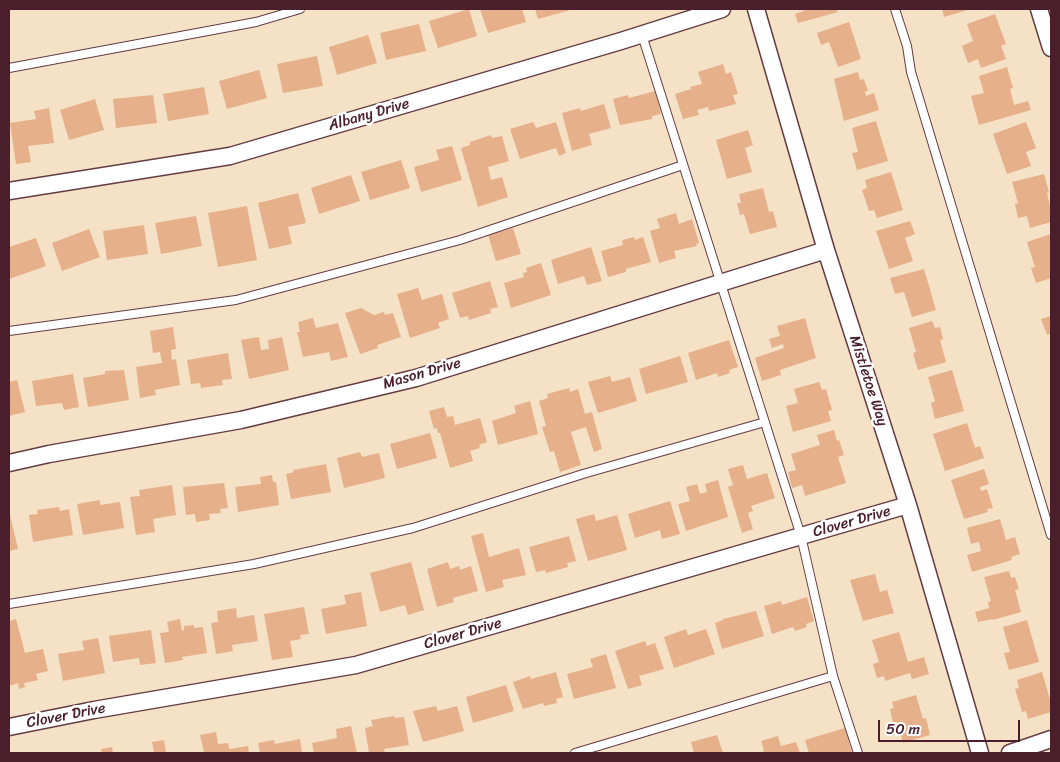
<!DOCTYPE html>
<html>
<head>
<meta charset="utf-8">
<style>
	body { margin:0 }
	#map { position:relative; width:1060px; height:762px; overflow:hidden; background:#f4e1c6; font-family:Sriracha,sans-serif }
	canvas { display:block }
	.frame { position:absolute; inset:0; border:10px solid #4a1f2b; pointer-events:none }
	.scale { position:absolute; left:878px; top:720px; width:142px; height:22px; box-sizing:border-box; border:2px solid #4a1f2b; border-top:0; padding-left:6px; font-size:15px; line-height:18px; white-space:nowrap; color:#4a1f2b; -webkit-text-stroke:4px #fff; paint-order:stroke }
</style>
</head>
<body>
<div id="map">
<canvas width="1060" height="762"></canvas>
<div class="frame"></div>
<div class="scale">50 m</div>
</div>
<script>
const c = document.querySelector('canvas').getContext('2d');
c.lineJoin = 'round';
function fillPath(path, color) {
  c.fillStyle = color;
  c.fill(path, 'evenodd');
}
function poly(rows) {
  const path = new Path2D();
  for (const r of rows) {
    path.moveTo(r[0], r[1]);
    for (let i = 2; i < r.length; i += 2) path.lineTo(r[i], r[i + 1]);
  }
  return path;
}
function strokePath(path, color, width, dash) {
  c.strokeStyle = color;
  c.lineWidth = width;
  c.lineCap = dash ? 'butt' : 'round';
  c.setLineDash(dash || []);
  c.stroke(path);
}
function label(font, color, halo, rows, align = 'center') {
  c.font = font + ' Sriracha,sans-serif';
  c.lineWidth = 5;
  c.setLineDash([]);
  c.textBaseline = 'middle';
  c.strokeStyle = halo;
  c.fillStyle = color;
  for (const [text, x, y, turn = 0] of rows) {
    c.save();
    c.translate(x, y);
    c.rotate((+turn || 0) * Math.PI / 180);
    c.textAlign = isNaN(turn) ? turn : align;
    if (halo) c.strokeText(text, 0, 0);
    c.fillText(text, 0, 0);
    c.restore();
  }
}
fillPath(poly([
	[469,9,477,36,438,48,429,21],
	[480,9,522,9,526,22,488,33],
	[535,9,574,9,538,19],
	[803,9,836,9,838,12,798,23,795,14,804,11],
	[942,9,971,9,944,17],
	[995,14,1006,44,1001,46,1006,59,981,68,978,59,968,63,962,46,973,41,967,24],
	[849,22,861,59,838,67,829,42,821,45,817,33],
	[419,24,426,51,386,60,380,33],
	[368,35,377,63,337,75,329,47],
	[317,56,323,86,283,93,277,64],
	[723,64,726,74,731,72,738,94,733,95,736,104,709,111,708,107,697,110,699,115,683,119,675,94,691,89,690,87,702,84,698,72],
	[1007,67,1013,88,1010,89,1014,105,1028,101,1031,110,979,125,971,96,984,93,979,76],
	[259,70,267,98,227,109,219,81],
	[858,72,860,80,864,79,868,91,865,91,866,96,874,93,879,110,844,121,834,79],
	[204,87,209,114,168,121,163,94],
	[655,91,661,114,652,116,652,119,620,125,613,99,628,95,629,98],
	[153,95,157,123,116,128,113,99],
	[95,99,104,130,69,140,60,110],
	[604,104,611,128,589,134,592,145,572,151,562,113,580,108,581,111],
	[49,108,54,143,28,146,31,162,16,164,10,123,36,119,34,111],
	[876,121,888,161,857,170,852,153,858,152,852,128],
	[533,122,536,128,556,122,566,153,559,156,556,148,520,159,510,129],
	[1026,122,1036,148,1026,152,1031,166,1007,174,993,134],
	[748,130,753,145,745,148,752,172,727,179,716,140],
	[491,135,492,138,502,136,509,161,488,167,491,180,502,177,508,197,478,207,461,148,470,145,470,142],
	[452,146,462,180,421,192,414,167,439,160,436,150],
	[401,160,410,188,370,200,361,172],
	[891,172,903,210,877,218,874,210,869,211,862,190,867,188,865,180],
	[1044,174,1049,192,1047,193,1051,210,1051,222,1030,228,1027,216,1018,218,1015,204,1018,203,1012,182],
	[351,175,360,201,319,214,311,188],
	[763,188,769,212,773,211,777,227,750,234,744,214,740,215,737,203,741,203,739,194],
	[298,193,306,223,288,227,292,244,269,249,258,203],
	[247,206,257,260,218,267,208,213],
	[676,213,679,224,692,219,699,243,696,244,697,246,674,251,676,258,659,263,650,231,660,228,657,219],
	[196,216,202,246,161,254,155,223],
	[910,221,915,234,905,238,913,261,889,269,876,231],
	[144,225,148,254,107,260,103,231],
	[513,228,521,254,496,261,488,235],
	[89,229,100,257,62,271,52,243],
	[1051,234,1051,278,1036,283,1031,268,1035,267,1027,242],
	[634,237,635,240,643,237,651,262,626,269,626,272,608,277,601,251,623,245,622,240],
	[36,238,46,266,9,279,9,247],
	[591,247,602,281,587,285,584,276,558,284,551,260],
	[541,263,551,295,511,308,504,283,524,277,523,273,527,272,526,268],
	[924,269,936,310,912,317,904,292,895,294,890,278],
	[490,281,498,307,490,309,491,313,469,320,468,316,460,318,452,293],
	[418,288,422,300,442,294,449,319,438,323,440,328,410,338,397,294],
	[361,308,374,315,384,312,385,315,393,313,401,337,377,345,378,348,360,354,345,313],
	[1051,316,1051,333,1047,335,1041,319],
	[313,318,316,328,338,323,348,357,331,361,329,352,303,357,297,332,300,332,298,322],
	[805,318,816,358,780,370,781,375,762,381,755,358,784,348,783,344,772,348,769,339,780,336,777,326],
	[932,321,935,328,940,327,943,339,940,340,946,362,918,370,913,353,916,352,909,328],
	[173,327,176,349,171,350,172,360,176,359,180,385,155,390,156,395,140,398,136,367,162,363,160,352,153,353,150,331],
	[259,337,261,350,269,349,268,340,282,337,289,370,249,379,241,340],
	[729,340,738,367,729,370,730,373,718,377,717,373,696,380,688,353],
	[228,353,232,379,222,380,223,385,201,388,200,383,191,384,187,360],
	[680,356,688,382,646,394,639,369],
	[124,370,129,400,88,407,83,378,105,374,105,371],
	[952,370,964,411,935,419,931,403,935,401,928,377],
	[73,374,79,407,64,410,62,403,36,406,32,381],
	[610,376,612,382,630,377,637,401,598,413,588,382],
	[17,380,25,412,9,416,9,382],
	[819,382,822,390,826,389,832,410,828,411,831,421,793,432,786,406,798,403,794,389],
	[569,388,570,392,578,389,585,414,592,412,602,449,594,452,586,427,571,432,581,465,560,472,554,451,550,452,542,427,546,426,539,401,548,398,547,394],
	[530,401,538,434,498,445,492,421,516,413,514,406],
	[444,407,447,417,453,416,455,425,480,418,487,442,479,445,480,448,470,451,473,461,450,468,440,433,438,433,437,428,434,429,429,411],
	[967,423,975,448,980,446,984,458,945,471,933,434],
	[834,430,837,441,839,440,844,455,838,457,846,483,805,496,802,485,792,488,788,472,796,470,791,454,820,445,817,435],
	[430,433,437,458,397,469,390,444],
	[360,452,362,457,379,453,385,478,344,488,337,458],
	[326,464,331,492,291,499,286,474,294,472,293,470],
	[743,465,747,479,767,473,775,498,751,506,753,511,748,513,753,529,742,533,728,487,733,485,728,469],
	[984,469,989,484,980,487,981,491,987,489,993,508,987,509,988,512,964,519,951,480],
	[272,475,273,482,276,482,279,505,238,512,235,487,261,484,260,477],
	[718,480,728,517,686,531,678,504,690,501,686,487,697,484,700,494,707,492,705,484],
	[224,483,228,508,220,509,221,513,209,514,210,520,196,522,195,514,186,515,183,487],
	[172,485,176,515,153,519,155,532,136,535,130,497,140,496,139,490],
	[100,500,100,505,120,502,124,528,83,535,77,504],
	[670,501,680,534,662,539,660,530,635,538,628,514],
	[59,507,60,511,69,509,73,535,33,542,29,515,38,514,37,510],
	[594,514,596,521,617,515,627,550,588,561,576,519],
	[9,515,10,515,18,549,9,551],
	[1000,519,1006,540,1015,537,1020,554,1011,557,1012,560,972,572,967,555,981,551,979,542,971,544,967,528],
	[483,533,489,557,519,548,526,575,502,580,504,587,486,592,471,536],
	[569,536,576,561,567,563,568,567,546,573,545,570,536,572,529,547],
	[411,562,424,610,408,615,405,605,380,612,370,573],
	[448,562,450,569,459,566,460,570,471,566,478,591,453,598,454,602,437,607,427,569],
	[1009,571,1011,578,1015,577,1019,589,1015,590,1021,612,993,620,993,619,978,622,975,612,989,608,988,602,991,601,984,577],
	[875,574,880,592,887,590,894,613,863,621,850,580],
	[361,592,367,626,326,634,321,609,346,604,344,595],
	[807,597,814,621,806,624,807,627,795,631,793,627,772,634,764,606,781,601,782,605],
	[304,607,309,634,300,635,301,639,290,641,293,657,272,660,264,614],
	[236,608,237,618,254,615,258,641,232,645,233,651,216,654,211,623,218,622,217,611],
	[756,611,764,636,722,649,715,623,723,620,723,619],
	[16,619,25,653,43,649,48,671,36,674,38,680,24,683,25,687,19,689,18,683,9,686,9,621],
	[180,619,182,631,184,630,184,626,194,625,194,628,203,627,207,653,182,657,183,660,165,663,160,633,169,632,167,622],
	[1027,620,1039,662,1009,670,1004,653,1010,652,1003,627],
	[686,629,688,635,706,629,715,654,674,668,664,637],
	[151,630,156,663,140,665,139,658,113,662,109,636],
	[899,632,908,662,924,657,929,674,912,679,910,673,885,681,884,676,877,678,873,664,879,662,872,640],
	[98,638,105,673,63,681,58,654,84,650,82,641],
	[645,641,647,646,655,643,664,669,639,676,642,685,628,689,615,651],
	[606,654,616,688,574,699,567,674,593,667,590,659],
	[556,672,563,697,556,699,557,703,544,706,543,703,523,709,513,682,530,676,531,679],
	[1042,672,1051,703,1051,712,1028,719,1026,711,1022,712,1015,689,1019,688,1017,680],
	[506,685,514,711,473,723,466,697],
	[916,695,923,719,926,718,930,735,903,743,897,722,893,723,890,709,894,708,892,702],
	[436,706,438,711,457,706,464,731,423,742,413,711],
	[394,716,395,718,404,717,409,745,384,749,385,753,369,753,365,728,373,726,371,720],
	[351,726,357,753,314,753,312,743,337,738,336,729],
	[845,728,852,753,809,753,805,740],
	[216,732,218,744,228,743,229,749,248,746,249,753,204,752,200,735],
	[717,735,723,753,694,753,691,742],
	[778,736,781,746,796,742,800,753,760,753,764,751,761,741],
	[300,739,302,753,260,753,258,743,274,740,275,744],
	[164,740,166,753,154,753,152,742],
	[112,747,113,753,102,753,101,749]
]), '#e6b08a');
const lane = poly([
	[895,9,907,46,911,72,1051,535],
	[642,35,801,536,833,676],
	[9,68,256,22,300,9],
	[9,331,236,300,460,240,683,165],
	[9,604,254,564,413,528,583,474,765,422],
	[575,753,833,676,858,753]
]);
const street = poly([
	[756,9,826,250,908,505,980,753],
	[1039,9,1051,48],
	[9,191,230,156,621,41,722,9],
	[9,463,49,454,241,420,416,378,826,250],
	[9,727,94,710,356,665,908,505],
	[1010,753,1051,739]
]);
strokePath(lane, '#643c42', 10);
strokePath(street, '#643c42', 19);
strokePath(lane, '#fff', 8);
strokePath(street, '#fff', 16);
label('15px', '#4a1f2b', '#fff', [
	["Albany Drive",369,115,-16],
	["Mason Drive",422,374,-16],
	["Mistletoe Way",868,381,72],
	["Clover Drive",852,522,-16],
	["Clover Drive",463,634,-16],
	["Clover Drive",66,716,-11]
]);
</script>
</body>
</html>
